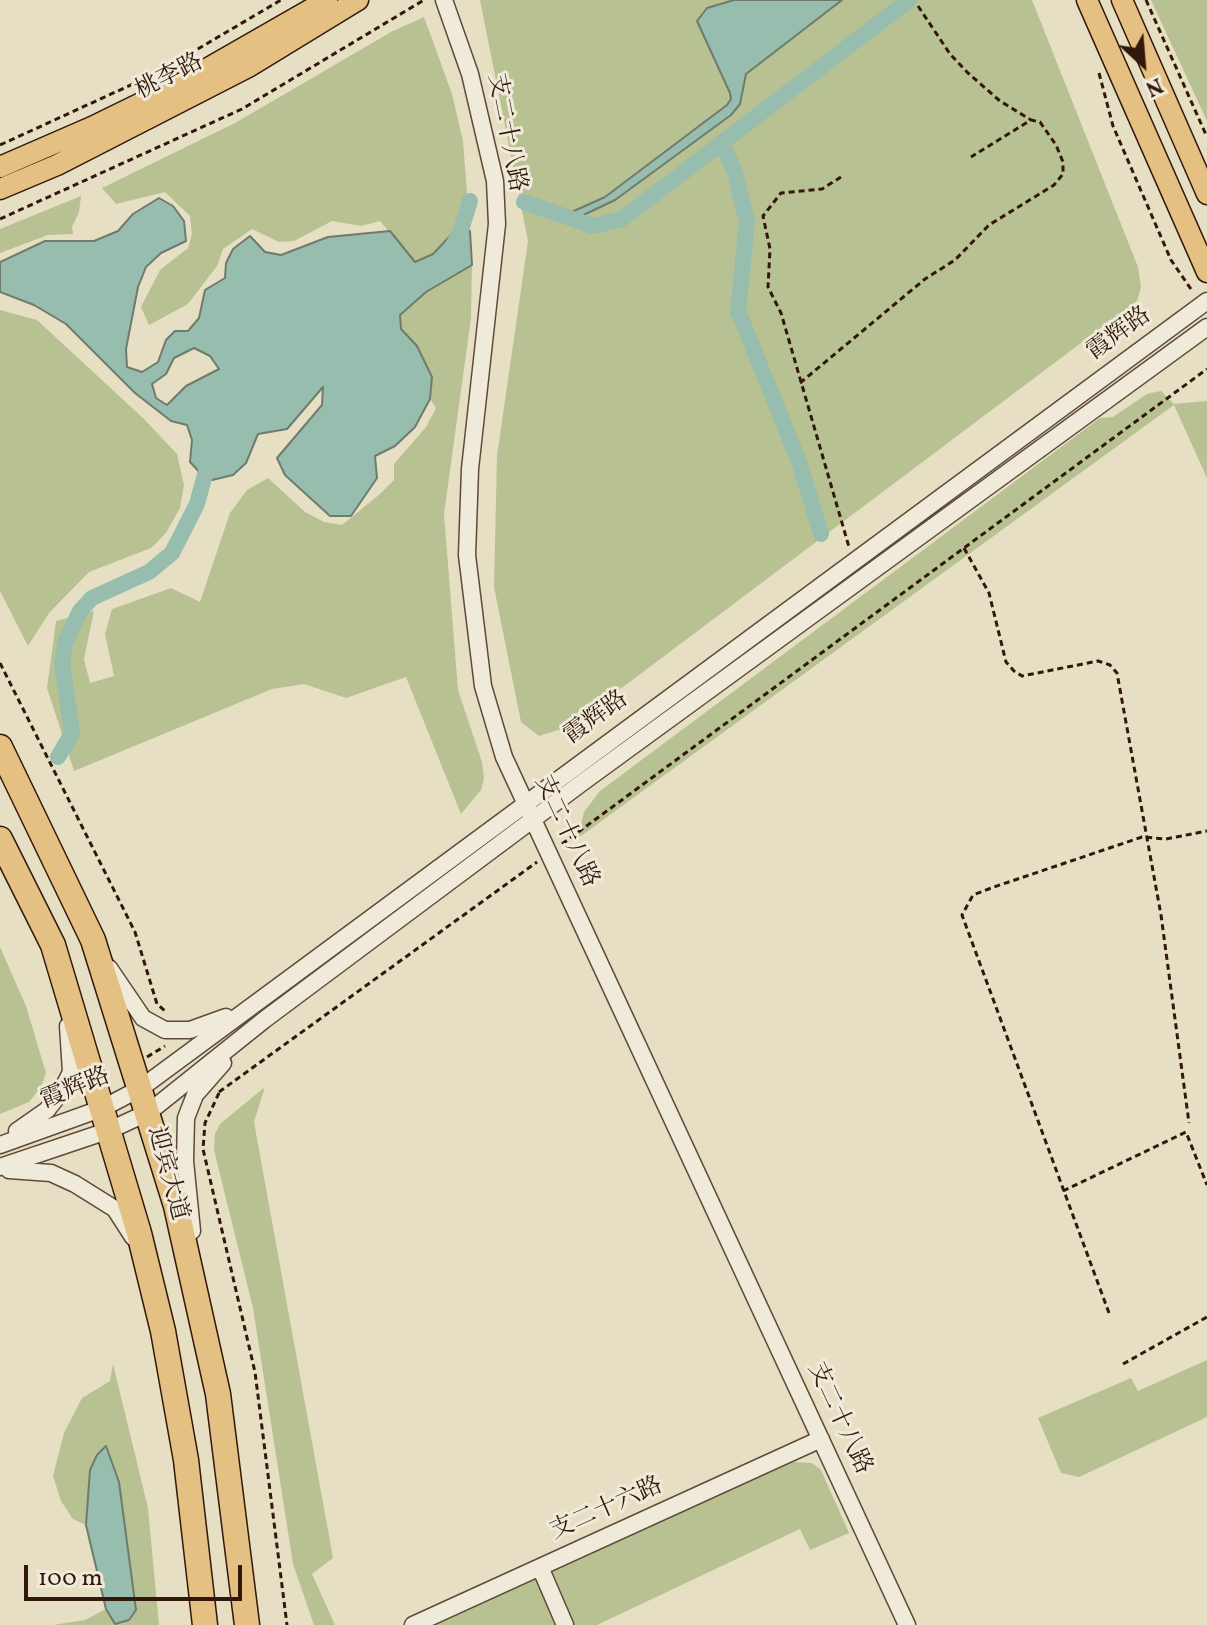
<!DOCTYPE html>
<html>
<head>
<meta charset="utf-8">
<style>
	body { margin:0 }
	#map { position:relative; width:1207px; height:1625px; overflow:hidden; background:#e7dfc4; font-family:Vollkorn,serif }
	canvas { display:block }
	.north { position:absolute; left:1103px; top:24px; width:80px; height:80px; -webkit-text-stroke:6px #efead9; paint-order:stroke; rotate:154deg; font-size:22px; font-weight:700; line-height:32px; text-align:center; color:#32180b }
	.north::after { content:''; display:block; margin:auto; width:28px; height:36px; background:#32180b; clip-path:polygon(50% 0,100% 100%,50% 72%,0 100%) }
	.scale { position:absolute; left:24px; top:1565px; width:218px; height:36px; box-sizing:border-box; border:4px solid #32180b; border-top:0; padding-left:10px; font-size:24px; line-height:28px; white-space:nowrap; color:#32180b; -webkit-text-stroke:6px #efead9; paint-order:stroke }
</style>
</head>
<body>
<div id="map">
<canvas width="1207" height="1625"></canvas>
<div class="north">N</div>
<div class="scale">100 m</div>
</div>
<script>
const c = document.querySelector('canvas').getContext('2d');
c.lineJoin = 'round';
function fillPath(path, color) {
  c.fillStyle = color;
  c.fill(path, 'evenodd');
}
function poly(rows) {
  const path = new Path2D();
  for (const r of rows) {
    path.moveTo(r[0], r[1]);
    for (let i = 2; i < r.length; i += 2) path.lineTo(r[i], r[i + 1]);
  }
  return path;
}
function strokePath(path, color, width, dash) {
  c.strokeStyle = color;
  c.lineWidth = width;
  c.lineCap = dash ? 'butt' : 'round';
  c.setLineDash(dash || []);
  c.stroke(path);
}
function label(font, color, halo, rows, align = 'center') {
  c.font = font + ' Vollkorn,"Noto Serif SC",serif';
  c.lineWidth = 6;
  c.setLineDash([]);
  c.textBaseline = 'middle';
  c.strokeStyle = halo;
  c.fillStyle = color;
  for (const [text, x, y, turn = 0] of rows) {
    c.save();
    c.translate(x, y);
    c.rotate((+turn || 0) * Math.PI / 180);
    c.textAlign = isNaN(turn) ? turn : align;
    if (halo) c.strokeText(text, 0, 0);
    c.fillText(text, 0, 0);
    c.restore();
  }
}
fillPath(poly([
	[480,0,1032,0,1138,267,1141,287,1137,301,571,726,539,736,521,722,494,587,497,456,528,241],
	[1151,0,1207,0,1207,121],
	[424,17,452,94,463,141,470,231,451,235,433,254,415,263,380,221,361,226,332,221,294,241,279,242,252,229,223,249,217,266,188,304,149,325,141,307,160,270,188,248,192,234,190,216,165,192,116,204,102,188,235,123,391,32],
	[81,196,79,212,72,227,73,234,48,235,0,253,0,229],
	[472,265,471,318,444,514,458,690,482,762,484,778,481,790,461,814,406,677,346,698,304,684,272,689,74,771,47,688,56,621,94,611,84,659,90,683,114,676,105,634,112,609,171,588,200,602,230,513,247,490,268,478,305,512,324,522,342,525,380,494,394,480,394,464,426,427,436,408,430,399,432,377,417,346,401,329,400,315,426,292],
	[0,310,37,320,144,419,177,454,184,485,180,508,166,533,151,548,89,572,49,613,28,646,0,591],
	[1161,391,1174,404,1207,401,1207,478,1174,405,578,838,584,812,600,791,1100,418,1113,417,1147,394],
	[0,947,26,1006,46,1073,41,1087,29,1102,0,1114],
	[265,1087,254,1122,333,1558,312,1574,335,1625,314,1625,293,1564,253,1308,214,1150,215,1134,220,1124],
	[1207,1360,1207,1417,1079,1477,1061,1473,1038,1418,1131,1378,1138,1391],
	[113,1364,148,1508,159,1625,53,1625,85,1620,106,1609,86,1525,73,1519,61,1501,53,1476,64,1433,82,1398,110,1381],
	[794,1462,812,1463,821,1470,849,1533,810,1550,800,1529,597,1625,430,1625]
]), '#b8c192');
const water = poly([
	[734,0,842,0,746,74,740,104,731,115,615,200,575,219,565,215,605,197,727,105,731,99,730,93,697,21,707,8,734,0],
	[159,198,173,206,184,221,186,241,161,253,146,267,138,287,126,349,127,367,142,372,158,362,166,340,175,331,188,331,199,318,205,290,225,278,226,263,233,249,250,236,265,252,281,255,328,237,390,231,415,262,433,254,451,235,470,231,472,265,426,292,400,315,401,329,417,346,432,377,430,399,415,427,395,446,375,456,377,478,351,516,330,516,285,475,277,458,322,405,323,387,287,429,258,434,246,463,233,475,212,480,204,477,190,462,192,440,187,425,171,421,135,393,66,324,34,305,0,292,0,262,45,241,94,241,118,231,133,214,159,198],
	[194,348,210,356,219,369,186,386,167,405,156,398,152,384,166,374,174,358,194,348],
	[106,1446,119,1482,136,1610,129,1620,115,1624,106,1609,86,1525,90,1470,97,1455,106,1446]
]);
fillPath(water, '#97bdaf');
strokePath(water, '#6f7b6d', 2);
strokePath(poly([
	[723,145,735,173,747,222,738,311,799,462,821,534],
	[524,202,593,226,622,219,909,0],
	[450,251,460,233,470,201],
	[58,757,72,733,62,663,65,643,80,611,92,598,149,572,172,553,197,504,210,456]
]), '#97bdaf', 16);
const minor = poly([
	[444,0,470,74,495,181,497,224,470,469,467,555,483,686,504,757,907,1625],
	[109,968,143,1018,165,1030,190,1030,226,1017],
	[17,1131,47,1110,61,1092,71,1072,68,1026],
	[0,1145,103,1108,141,1088,1207,301],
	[0,1167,110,1130,149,1112,264,1020,583,782,1207,327],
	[9,1170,51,1173,75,1184,115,1209,133,1237],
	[192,1231,185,1161,186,1118,195,1095,223,1063],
	[540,1567,565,1625],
	[413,1625,821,1439]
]);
const major = poly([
	[1087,0,1207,272],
	[1122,0,1207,194],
	[0,167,92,127,184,82,327,0],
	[0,189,57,165,250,66,358,0]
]);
const highway = poly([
	[0,747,93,940,176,1206,218,1394,247,1625],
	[0,839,53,945,139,1233,163,1331,186,1460,205,1625]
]);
strokePath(minor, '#5f4a39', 19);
strokePath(major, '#32180b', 23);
strokePath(highway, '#32180b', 27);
strokePath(poly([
	[1146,0,1207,137],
	[918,6,950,54,968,73,1000,101,1031,120],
	[1099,73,1113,126,1171,260,1193,292],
	[0,145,157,73,281,0],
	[841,177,822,189,781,193,763,216,770,249,768,287,781,313,849,547],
	[0,219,242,109,424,0],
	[800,383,925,279,955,260,989,225,1054,185,1063,174,1063,162,1056,145,1040,122,1031,120,971,157],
	[964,548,989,593,1006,662,1014,671,1022,676,1098,661,1110,665,1117,673,1161,915,1189,1123],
	[0,663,135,932,157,1004,166,1012],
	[562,844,1207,369],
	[147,1057,165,1046],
	[219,1092,537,862],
	[219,1093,205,1123,203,1149,255,1372,287,1625],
	[1063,1191,1186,1132,1207,1185],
	[1109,1313,962,915,973,895,994,887,1142,837,1166,839,1207,831],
	[1123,1364,1207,1317]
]), '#32180b', 3, [6, 4]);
strokePath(minor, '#efead9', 16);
strokePath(major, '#e4c082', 20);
strokePath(highway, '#e4c082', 24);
label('24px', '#32180b', '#efead9', [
	["桃李路",170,78,-27],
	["支二十八路",505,133,79],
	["霞辉路",1120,335,-36],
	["霞辉路",597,719,-36],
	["支二十八路",565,832,65],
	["霞辉路",76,1090,-22],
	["迎宾大道",166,1174,75],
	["支二十八路",838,1419,65],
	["支二十六路",607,1510,-24]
]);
</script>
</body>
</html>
